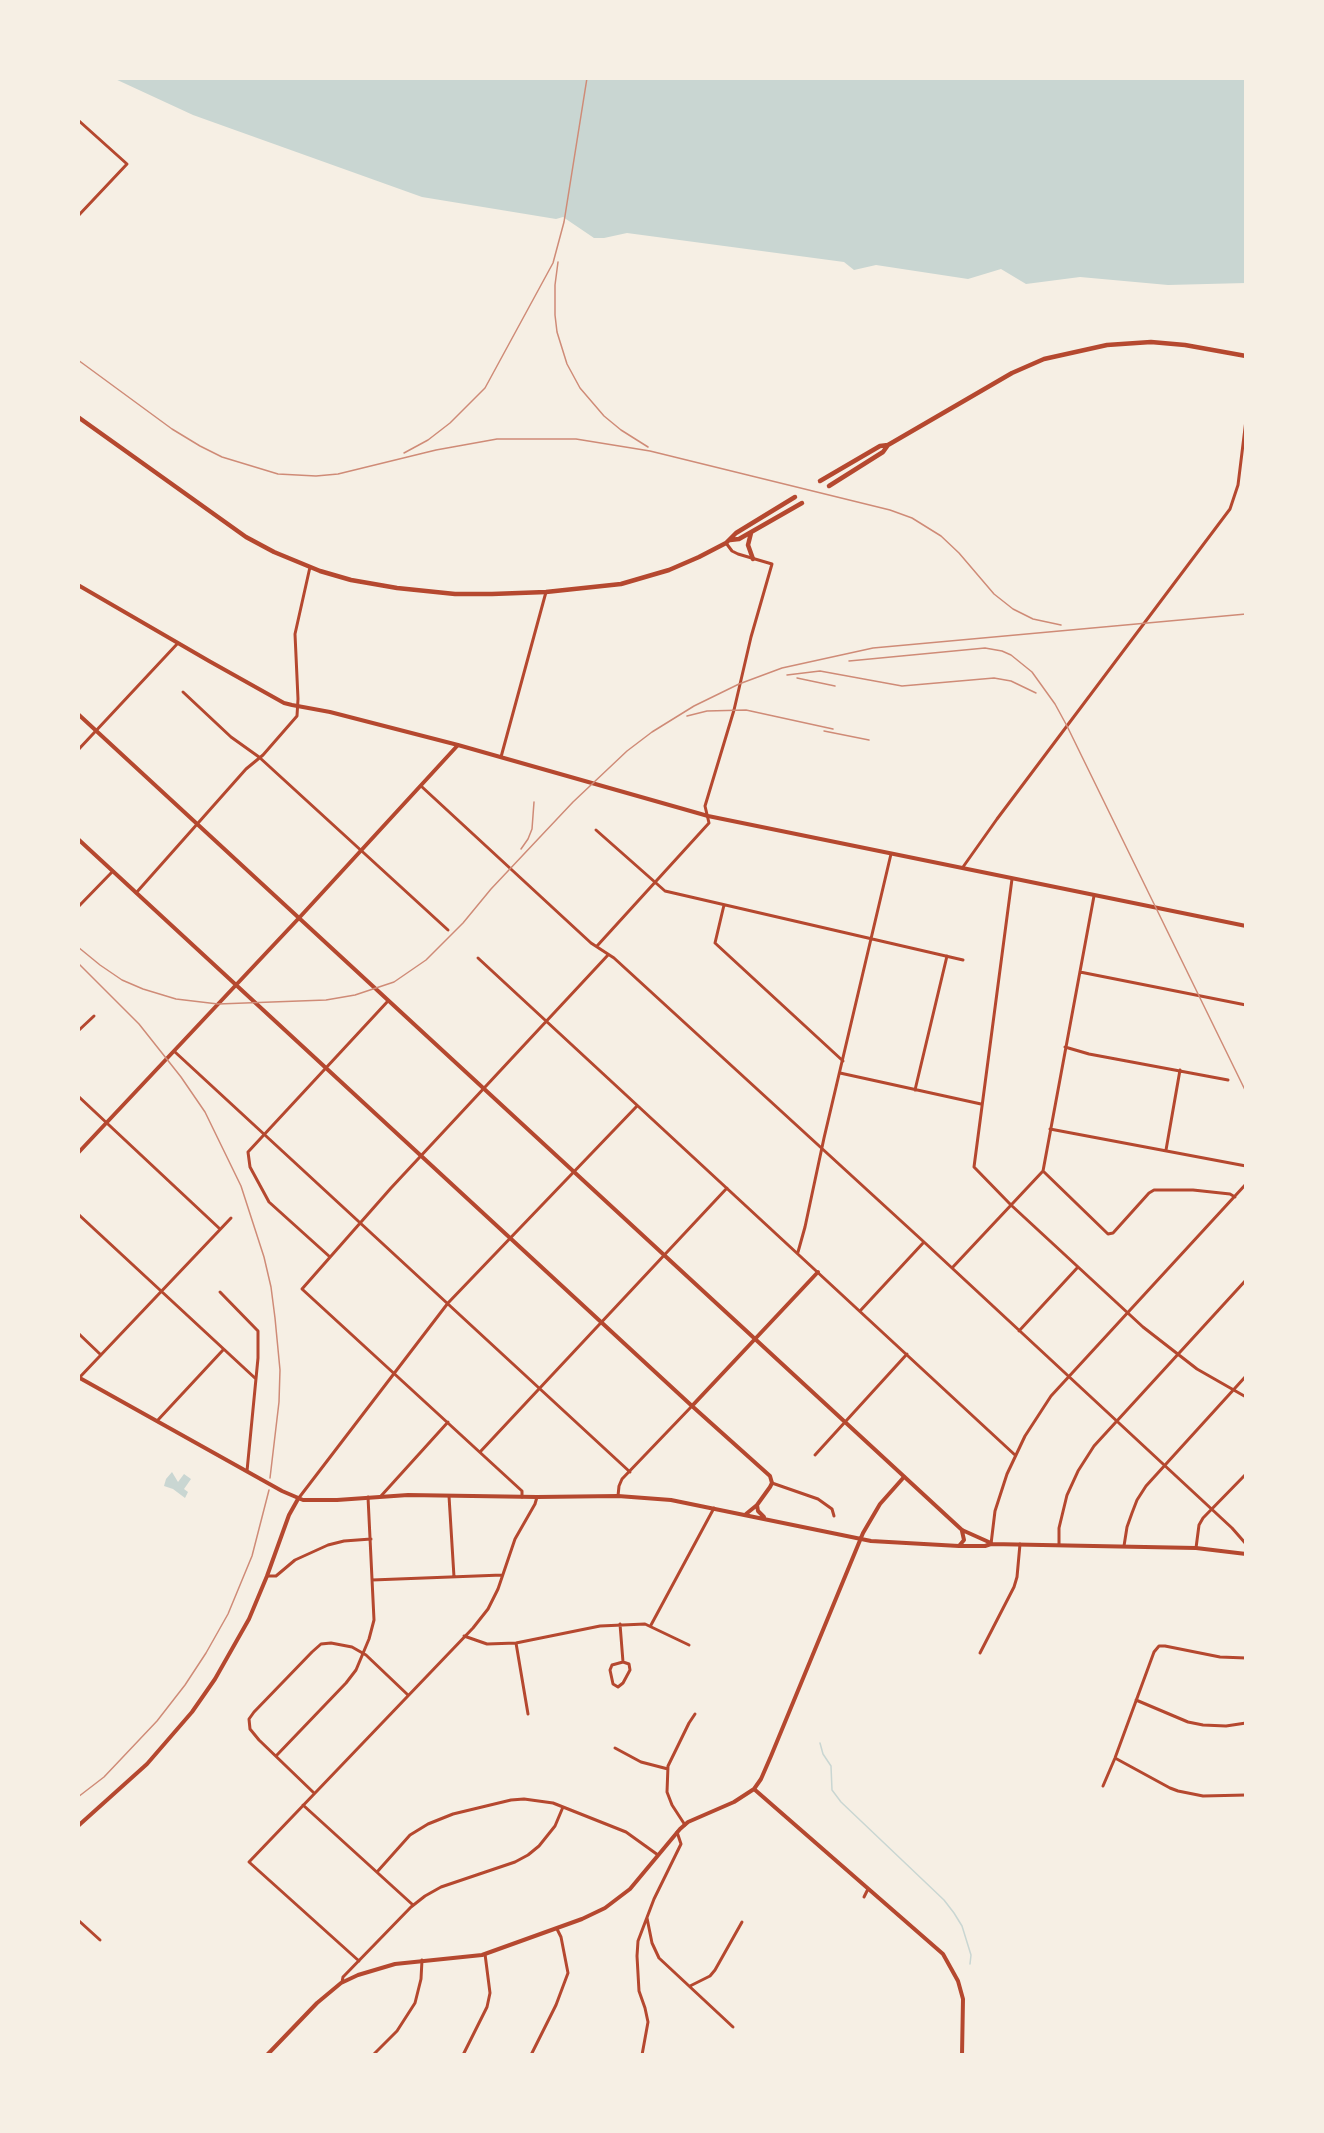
<!DOCTYPE html>
<html>
<head>
<meta charset="utf-8">
<style>
	body { margin:0 }
	#map { position:relative; width:1324px; height:2133px; overflow:hidden; background:#f6efe4; font-family:Raleway,sans-serif }
	canvas { display:block }
	.frame { position:absolute; inset:0; border:80px solid #f6efe4; pointer-events:none }
</style>
</head>
<body>
<div id="map">
<canvas width="1324" height="2133"></canvas>
<div class="frame"></div>
</div>
<script>
const c = document.querySelector('canvas').getContext('2d');
c.lineJoin = 'round';
function fillPath(path, color) {
  c.fillStyle = color;
  c.fill(path, 'evenodd');
}
function poly(rows) {
  const path = new Path2D();
  for (const r of rows) {
    path.moveTo(r[0], r[1]);
    for (let i = 2; i < r.length; i += 2) path.lineTo(r[i], r[i + 1]);
  }
  return path;
}
function strokePath(path, color, width, dash) {
  c.strokeStyle = color;
  c.lineWidth = width;
  c.lineCap = dash ? 'butt' : 'round';
  c.setLineDash(dash || []);
  c.stroke(path);
}
fillPath(poly([
	[113,78,1246,78,1246,283,1168,285,1080,277,1026,284,1001,269,968,279,876,265,854,270,844,262,627,233,604,238,594,238,563,217,556,219,422,197,193,115],
	[172,1472,178,1482,184,1474,191,1479,184,1489,188,1492,185,1498,173,1489,164,1486,166,1479]
]), '#c9d6d2');
strokePath(poly([
	[820,1743,823,1754,831,1766,832,1790,841,1802,944,1900,954,1913,962,1926,971,1955,970,1964]
]), '#c9d6d2', 1.5);
strokePath(poly([
	[78,120,127,164,78,216],
	[183,692,231,737,259,757,448,930],
	[78,750,178,643],
	[501,757,546,592],
	[421,786,591,943,614,958,924,1242,1232,1528,1246,1544],
	[596,830,665,891,963,960],
	[963,867,997,819,1230,509,1238,485,1246,420],
	[1012,879,974,1167,1011,1205,1143,1327,1197,1369,1246,1397],
	[136,893,246,769,263,755,297,716,298,699,295,634,310,567],
	[724,905,715,943,843,1061],
	[78,907,113,871],
	[597,946,709,823,705,806,734,710,751,637,772,564,738,554,732,551,726,543],
	[478,958,1015,1455],
	[1080,972,1246,1005],
	[78,1031,94,1016],
	[1065,1047,1089,1054,1228,1080],
	[175,1052,630,1472],
	[840,1073,981,1104],
	[915,1090,947,956],
	[78,1096,220,1229],
	[1050,1129,1246,1166],
	[1166,1150,1180,1070],
	[1043,1171,1108,1234,1113,1233,1149,1193,1154,1190,1193,1190,1230,1194,1235,1197],
	[78,1214,256,1379],
	[798,1252,805,1227,824,1138,891,854],
	[330,1257,269,1202,250,1167,248,1152,388,1001],
	[952,1268,1043,1171,1094,896],
	[220,1292,258,1331,258,1358,247,1471],
	[860,1311,924,1242],
	[1019,1331,1078,1267],
	[78,1333,101,1355],
	[79,1378,231,1218],
	[157,1421,223,1350],
	[480,1452,727,1188],
	[815,1455,907,1354],
	[772,1483,818,1499,832,1509,834,1516],
	[381,1496,448,1422],
	[449,1496,454,1577],
	[618,1496,619,1486,622,1479,692,1406],
	[522,1497,522,1491,302,1289,391,1188,608,955],
	[298,1499,448,1303,637,1106],
	[991,1544,995,1511,1007,1474,1025,1436,1051,1396,1246,1184],
	[1059,1545,1059,1528,1067,1495,1078,1471,1094,1446,1246,1280],
	[1124,1546,1127,1527,1132,1513,1137,1500,1146,1486,1246,1376],
	[1196,1548,1199,1525,1203,1518,1246,1474],
	[267,1576,276,1576,295,1560,328,1545,344,1541,371,1539],
	[372,1580,502,1575],
	[620,1624,623,1662],
	[651,1625,714,1508],
	[464,1636,487,1644,516,1643,600,1626,645,1624,689,1645],
	[516,1643,528,1714],
	[980,1653,1014,1587,1017,1577,1020,1544],
	[623,1662,629,1664,630,1670,623,1683,618,1687,613,1684,610,1670,612,1665,623,1662],
	[1136,1700,1188,1722,1203,1725,1226,1726,1246,1723],
	[615,1748,641,1762,668,1769],
	[276,1756,346,1683,356,1670,369,1639,374,1620,368,1497],
	[1115,1758,1170,1788,1178,1791,1203,1796,1246,1795],
	[1103,1786,1115,1758,1154,1652,1159,1646,1165,1646,1220,1657,1246,1658],
	[314,1793,259,1740,250,1729,249,1719,254,1712,312,1652,321,1644,331,1643,352,1647,366,1655,408,1695],
	[303,1805,413,1905],
	[685,1825,672,1805,667,1792,668,1766,689,1723,695,1714],
	[377,1872,410,1835,428,1824,453,1814,511,1800,524,1799,553,1803,626,1832,658,1855],
	[864,1897,868,1889],
	[647,1918,652,1943,659,1958,733,2027],
	[78,1920,100,1940],
	[359,1961,249,1862,473,1628,488,1609,498,1589,515,1539,535,1504,537,1497],
	[342,1982,343,1977,411,1907,425,1896,441,1887,515,1862,528,1855,539,1846,555,1826,563,1807],
	[690,1986,710,1976,715,1970,742,1922],
	[373,2055,397,2031,415,2003,421,1979,422,1960],
	[463,2055,487,2007,490,1993,485,1954],
	[531,2055,556,2005,568,1973,561,1937,557,1929],
	[642,2055,648,2022,645,2008,639,1991,637,1956,638,1941,654,1899,681,1844,677,1832]
]), '#b5482f', 3);
strokePath(poly([
	[78,585,209,661,284,703,292,705,330,712,458,745,708,816,1246,926],
	[299,918,458,745],
	[78,1377,282,1491,303,1500,337,1500,408,1495,537,1497,618,1496,671,1500,871,1541,959,1546,985,1546,991,1544,1196,1548,1246,1554],
	[746,1514,757,1505],
	[764,1517,758,1511,757,1505,770,1487,772,1483,770,1476,692,1406,818,1272],
	[962,1530,991,1543],
	[959,1546,964,1540,962,1531],
	[754,1789,943,1954,958,1981,963,1999,962,2055],
	[78,1826,147,1764,192,1712,215,1679,249,1619,267,1576,289,1515,298,1499],
	[267,2055,317,2003,341,1983,358,1975,395,1964,482,1955,582,1919,605,1908,630,1889,680,1829,688,1822,734,1802,754,1789,761,1779,771,1756,863,1533,880,1504,904,1477]
]), '#b5482f', 4);
strokePath(poly([
	[78,714,962,1530],
	[78,839,692,1406],
	[78,1153,299,918]
]), '#b5482f', 4);
strokePath(poly([
	[78,417,246,537,274,552,320,571,351,580,397,588,455,594,492,594,546,592,621,584,669,570,699,557,726,543,736,533,795,497],
	[820,481,880,446,888,445,1012,373,1044,359,1107,345,1151,342,1185,345,1246,356],
	[829,486,883,452,888,445],
	[751,533,748,545,753,559],
	[730,540,739,539,802,503]
]), '#b5482f', 4.5);
strokePath(poly([
	[558,262,555,285,555,315,557,332,567,364,580,388,604,416,621,430,648,447],
	[78,360,172,429,200,446,222,457,278,474,316,476,338,474,436,450,497,439,576,439,650,451,890,510,912,518,941,536,959,553,994,594,1013,609,1033,619,1061,625],
	[404,453,428,440,450,423,485,388,553,263,564,222,587,78],
	[849,661,985,648,1002,651,1011,655,1032,672,1055,704,1067,726,1246,1092],
	[787,675,820,671,902,686,994,678,1011,681,1036,693],
	[797,678,835,686],
	[687,716,707,711,746,710,833,729],
	[824,731,869,740],
	[521,849,528,839,532,829,534,802],
	[78,947,100,965,122,980,143,989,176,999,218,1004,326,1000,355,995,394,982,426,960,463,923,491,889,573,802,627,751,652,732,694,706,739,684,782,668,873,648,1246,614],
	[78,963,139,1024,181,1077,205,1112,241,1186,264,1257,271,1287,275,1318,280,1370,279,1402,270,1478],
	[78,1797,104,1777,157,1721,185,1685,206,1653,228,1614,252,1556,269,1490]
]), '#cf8b77', 1.5);
</script>
</body>
</html>
